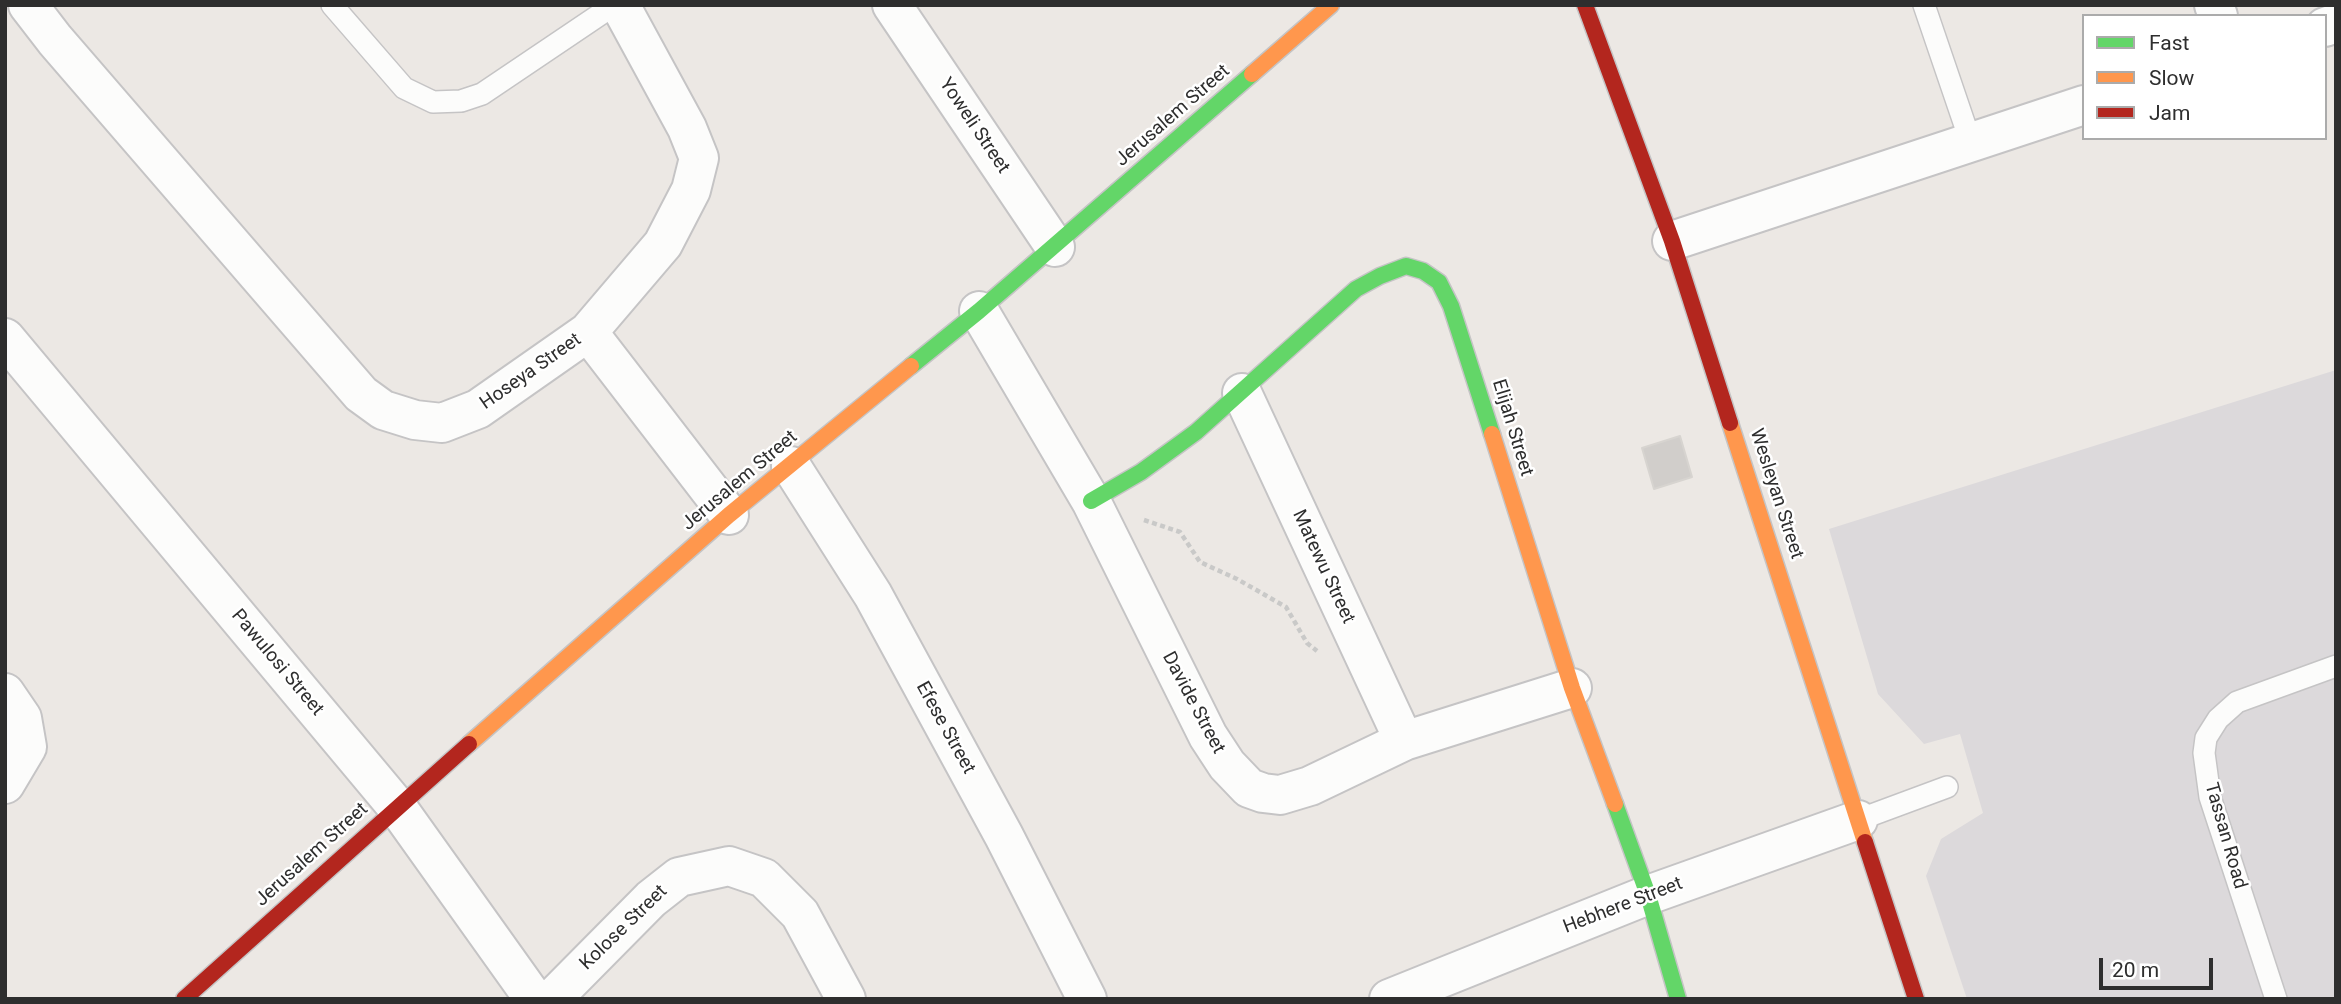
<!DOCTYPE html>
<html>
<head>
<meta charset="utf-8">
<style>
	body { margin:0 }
	#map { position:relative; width:2341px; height:1004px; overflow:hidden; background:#ece8e4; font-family:Roboto,sans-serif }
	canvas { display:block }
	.frame { position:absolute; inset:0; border:7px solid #2e2e2e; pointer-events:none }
	.legend { position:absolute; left:2082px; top:14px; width:245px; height:126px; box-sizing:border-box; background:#fff; border:2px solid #ababab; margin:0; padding:9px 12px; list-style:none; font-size:21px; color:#2e2e2e }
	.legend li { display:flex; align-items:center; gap:14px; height:35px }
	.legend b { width:35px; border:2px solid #ababab }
	.scale { position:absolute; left:2099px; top:958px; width:114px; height:32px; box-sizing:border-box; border:4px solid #2e2e2e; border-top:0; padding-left:9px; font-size:21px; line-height:24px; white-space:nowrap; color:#2e2e2e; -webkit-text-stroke:5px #fff; paint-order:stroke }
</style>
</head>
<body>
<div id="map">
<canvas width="2341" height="1004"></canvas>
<div class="frame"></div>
<ul class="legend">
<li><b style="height:9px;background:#63d668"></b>Fast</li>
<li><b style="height:9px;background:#ff974d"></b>Slow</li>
<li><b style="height:9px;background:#b3261e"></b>Jam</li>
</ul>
<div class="scale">20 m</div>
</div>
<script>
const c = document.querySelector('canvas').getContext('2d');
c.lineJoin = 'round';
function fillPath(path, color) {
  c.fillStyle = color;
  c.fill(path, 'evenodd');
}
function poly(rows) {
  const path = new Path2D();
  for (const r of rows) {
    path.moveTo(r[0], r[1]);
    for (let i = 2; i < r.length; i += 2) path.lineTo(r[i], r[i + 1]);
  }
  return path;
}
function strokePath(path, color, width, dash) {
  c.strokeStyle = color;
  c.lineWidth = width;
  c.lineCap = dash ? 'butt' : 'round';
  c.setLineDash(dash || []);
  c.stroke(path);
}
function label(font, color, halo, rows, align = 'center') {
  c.font = font + ' Roboto,sans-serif';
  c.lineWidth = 5;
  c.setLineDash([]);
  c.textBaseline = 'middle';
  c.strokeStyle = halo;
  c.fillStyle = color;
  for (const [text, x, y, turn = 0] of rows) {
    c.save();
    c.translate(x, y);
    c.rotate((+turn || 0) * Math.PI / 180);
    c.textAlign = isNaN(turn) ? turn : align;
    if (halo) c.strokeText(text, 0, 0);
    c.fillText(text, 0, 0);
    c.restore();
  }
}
fillPath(poly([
	[2336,370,2336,999,1967,999,1926,876,1941,839,1983,813,1960,734,1924,744,1878,694,1829,529]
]), '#dcd9db');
const building = poly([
	[1680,436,1692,477,1654,489,1642,448,1680,436]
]);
fillPath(building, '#d1cecb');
strokePath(building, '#d7d4d0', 2);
const lane = poly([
	[332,5,404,88,433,102,461,101,482,94,614,5],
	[1924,5,1971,143],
	[1858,820,1947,787],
	[2276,999,2210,797,2204,753,2206,738,2218,719,2237,702,2336,666]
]);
const street = poly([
	[28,5,55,40,361,394,383,410,415,420,442,423,478,409,588,332,663,244,691,190,699,158,687,128,620,5],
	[892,5,1055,247],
	[2214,5,2218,16],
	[2325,27,2336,23],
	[1672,241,2084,105],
	[979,311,1091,501,1208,736,1227,765,1249,788,1263,793,1280,795,1310,786,1404,741,1572,688],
	[588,332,729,515],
	[5,338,397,807,534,999],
	[1242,393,1404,741],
	[791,466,873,595,1004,836,1087,999],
	[5,693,22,718,27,747,5,784],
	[552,999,651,899,679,877,729,866,764,878,800,914,846,999],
	[1389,999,1648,895,1858,820]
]);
const fast = poly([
	[911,366,979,311,1252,74],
	[1091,501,1141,472,1196,432,1356,289,1380,276,1406,266,1423,271,1439,282,1451,306,1492,434],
	[1615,804,1648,895,1678,999]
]);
const slow = poly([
	[1252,74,1331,5],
	[1730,423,1865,842],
	[1492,434,1572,688,1615,804],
	[469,744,729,515,911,366]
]);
const jam = poly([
	[1585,5,1672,241,1730,423],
	[1865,842,1916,999],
	[184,999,469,744]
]);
strokePath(lane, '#c5c4c5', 24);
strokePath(street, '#c5c4c5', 42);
strokePath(fast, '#c5c4c5', 19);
strokePath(slow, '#c5c4c5', 19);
strokePath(jam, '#c5c4c5', 19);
strokePath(poly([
	[1144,520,1180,532,1200,562,1237,579,1286,607,1307,643,1317,651]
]), '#c9c9c8', 4.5, [5, 3.5]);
strokePath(lane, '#fcfcfb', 21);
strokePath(street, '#fcfcfb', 38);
strokePath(fast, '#63d668', 16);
strokePath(slow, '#ff974d', 16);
strokePath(jam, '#b3261e', 16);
label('19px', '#2e2e2e', '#fff', [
	["Jerusalem Street",1173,116,-41],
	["Yoweli Street",974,126,56],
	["Hoseya Street",531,372,-35],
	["Elijah Street",1512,428,73],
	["Jerusalem Street",740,481,-40],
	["Wesleyan Street",1776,494,72],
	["Matewu Street",1323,567,65],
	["Pawulosi Street",277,663,50],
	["Davide Street",1193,703,62],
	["Efese Street",945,728,61],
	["Tassan Road",2225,836,74],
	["Jerusalem Street",312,855,-42],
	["Hebhere Street",1623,906,-21],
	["Kolose Street",624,928,-44]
]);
</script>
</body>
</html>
